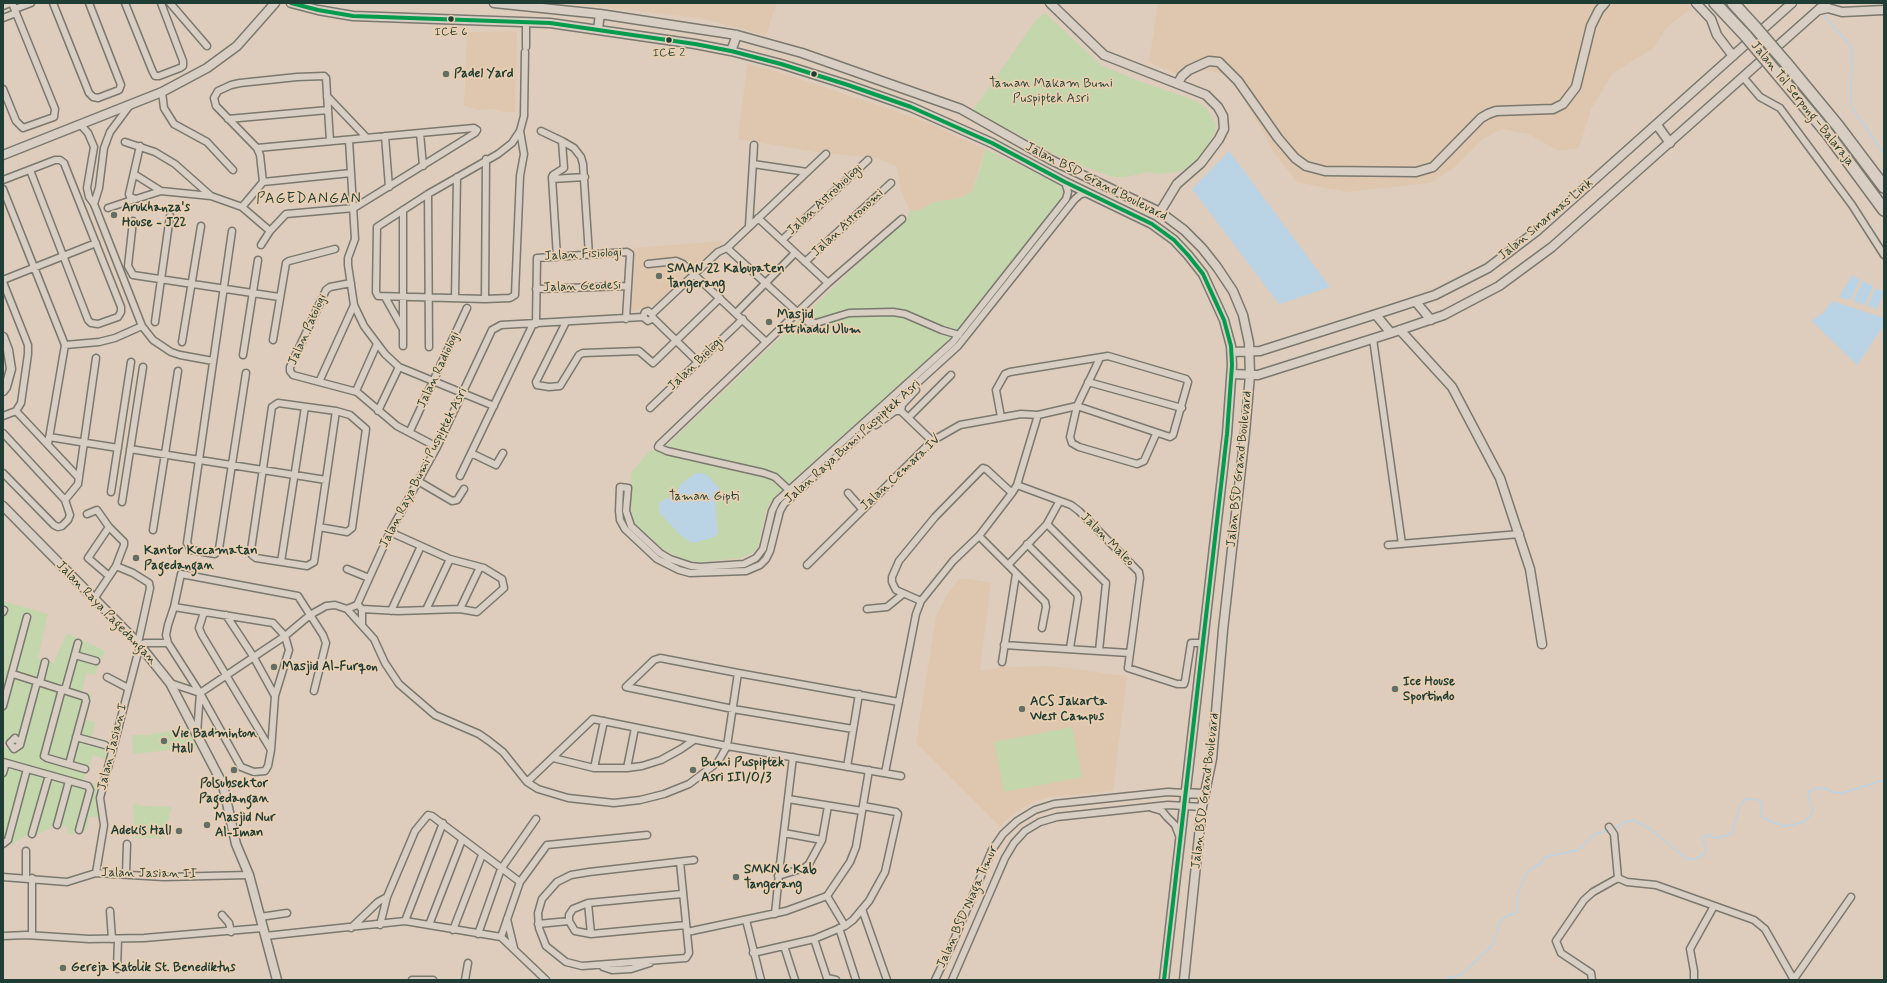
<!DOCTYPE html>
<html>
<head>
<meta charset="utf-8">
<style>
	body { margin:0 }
	#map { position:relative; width:1887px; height:983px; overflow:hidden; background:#decdbc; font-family:Mynerve,sans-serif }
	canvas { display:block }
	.frame { position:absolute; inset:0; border:4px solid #1f3d34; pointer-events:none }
</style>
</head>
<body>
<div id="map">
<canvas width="1887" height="983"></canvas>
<div class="frame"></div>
</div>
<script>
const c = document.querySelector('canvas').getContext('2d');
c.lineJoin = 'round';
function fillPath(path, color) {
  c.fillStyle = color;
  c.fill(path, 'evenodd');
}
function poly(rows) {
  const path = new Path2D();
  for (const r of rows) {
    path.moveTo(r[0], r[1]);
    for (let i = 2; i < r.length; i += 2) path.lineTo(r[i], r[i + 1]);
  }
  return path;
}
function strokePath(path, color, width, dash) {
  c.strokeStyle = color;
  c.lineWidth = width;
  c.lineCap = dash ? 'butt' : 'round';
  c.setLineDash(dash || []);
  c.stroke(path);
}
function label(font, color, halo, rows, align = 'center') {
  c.font = font + ' Mynerve,sans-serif';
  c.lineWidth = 3.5;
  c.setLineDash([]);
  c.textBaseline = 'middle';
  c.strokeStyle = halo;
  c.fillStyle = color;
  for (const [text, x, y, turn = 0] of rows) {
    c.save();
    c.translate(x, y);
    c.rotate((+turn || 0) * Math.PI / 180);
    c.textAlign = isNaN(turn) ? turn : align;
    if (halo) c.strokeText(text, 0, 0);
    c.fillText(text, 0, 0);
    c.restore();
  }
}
fillPath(poly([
	[564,3,777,3,766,35,699,18],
	[1158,3,1686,3,1691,9,1666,28,1654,48,1613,73,1591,109,1579,148,1559,151,1528,134,1502,129,1483,139,1454,168,1430,183,1346,192,1297,182,1275,154,1232,76,1205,70,1183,77,1149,62],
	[517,31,515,112,505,112,492,109,480,110,464,106,467,32],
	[747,64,775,71,890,109,926,122,985,149,972,191,963,197,931,203,921,210,910,211,901,191,897,167,878,158,822,153,738,139],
	[724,241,656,304,630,312,632,248],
	[959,579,970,579,991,583,980,671,1003,667,1050,666,1127,676,1113,791,1051,797,1035,801,1024,807,1005,821,1000,827,916,743,936,616,948,593]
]), '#dec7ae');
fillPath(poly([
	[1045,13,1102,66,1141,82,1191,99,1206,107,1216,124,1215,132,1201,156,1182,171,1161,174,1146,172,1127,177,1112,177,1058,156,973,110,1036,20],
	[985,149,1059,184,1063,191,1061,198,959,329,940,348,777,494,769,504,764,516,758,546,753,553,741,558,698,562,685,560,663,549,634,523,631,507,631,473,648,452,666,446,909,216,910,211,921,210,931,203,963,197,972,191,979,173],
	[3,601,48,614,38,658,54,663,67,633,105,651,95,675,86,673,82,692,92,694,85,720,95,722,92,737,109,741,107,748,111,749,108,760,93,755,83,780,101,786,96,796,96,803,100,817,89,817,87,830,68,835,67,826,51,827,39,834,25,836,13,844,3,848,30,773,44,777,45,779,53,778,71,786,74,784,92,789,3,760,3,747,14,751,21,748,38,687,40,686,59,692,42,754,73,763,77,742,82,736,80,733,88,702,70,690,68,687,79,654,78,652,62,685,45,681,39,676,36,678,16,672,16,669,30,616,23,614,23,617,25,618,3,699,3,619,5,613,8,613,9,610,3,608],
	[16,678,31,683,34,685,20,735,3,742,3,715,13,680],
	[66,693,84,699,67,759,64,761,46,755,63,695],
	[1072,727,1082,777,1004,792,994,742],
	[188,728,199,747,133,754,132,735,148,735],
	[10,766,24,772,6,839,3,842,3,781,7,768],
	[136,804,143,806,172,807,163,838,135,838,133,805]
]), '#c3d6ac');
fillPath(poly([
	[1229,151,1330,287,1279,304,1192,189],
	[1852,275,1860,280,1850,300,1839,297],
	[1863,281,1873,286,1865,305,1853,301],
	[1875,288,1884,292,1877,309,1868,306],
	[1832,301,1884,318,1884,325,1857,365,1811,320,1822,314],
	[696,473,703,473,707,475,720,489,715,504,718,534,712,538,692,543,680,535,659,512,659,503,676,493,681,484]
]), '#bad3e5');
strokePath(poly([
	[1824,16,1850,45,1852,50,1851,104,1853,109,1884,154],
	[1612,829,1618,827,1625,822,1634,820,1650,829,1687,859,1695,859,1704,855,1706,848,1702,838,1705,835,1717,838,1732,834,1740,805,1746,799,1759,800,1762,803,1761,815,1764,818,1783,826,1792,825,1805,821,1811,815,1813,809,1808,796,1809,792,1817,788,1826,788,1833,792,1842,793,1884,780],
	[1447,980,1448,978,1461,975,1493,945,1499,923,1505,917,1517,912,1517,895,1528,871,1539,864,1545,857,1578,850,1594,835,1608,830]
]), '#bad3e5', 1.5);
const street = poly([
	[53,3,89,93,93,97,98,98,119,90,121,85,89,3],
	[125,3,152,70,155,76,159,76,180,68,183,66,183,61,161,3],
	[170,3,207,46],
	[3,6,10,3],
	[15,9,31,3],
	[3,18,16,13],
	[526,47,526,23],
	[1743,77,1760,97,1780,108,1852,205,1884,255],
	[3,89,16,121,23,128,54,117,55,109,12,3],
	[162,92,164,108,174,124,207,142,233,170],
	[327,96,367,138],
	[228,119,328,110],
	[80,124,88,133,94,147,87,188,89,197,94,204,142,326,153,340,171,352,180,355,213,361],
	[520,131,524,154,520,176,515,295,510,298,485,299,378,296,376,292,377,227,428,194,498,154,512,143,520,131,524,116,525,52],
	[541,131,562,141],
	[420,133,423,166],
	[385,136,389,187],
	[349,140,355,239,348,258,348,265,354,305,364,326,385,354,399,367,494,406],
	[125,142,155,152,175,164,211,196],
	[257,148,474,128,477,130,475,133,354,208,286,214,270,231,261,245],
	[753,164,807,172],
	[134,174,161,191,136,199,130,197,129,194,140,146],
	[552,179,585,177],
	[3,180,55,160,60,160,64,163,121,307,121,312,118,317,98,324,91,323,88,320,30,170],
	[263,182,351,173],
	[1065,182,1068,192,1066,199,953,342,777,501,772,511,763,549,756,558,744,564,700,567,691,566,670,559,660,553,631,526,626,511,628,488,620,487,619,511,620,520,625,529,657,559,679,570,690,573,746,571,760,565,766,559,770,551,780,511,784,504,958,346,1075,199,1081,194,1088,193],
	[3,189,65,345,48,444],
	[161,191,211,196,242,207,270,231],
	[428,194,429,347],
	[94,204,99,188,104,148,110,132,130,105],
	[242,207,263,182,260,155,257,148,216,106,214,98,218,91,231,85,240,83,297,77,324,76,326,78,330,141],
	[108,208,135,199],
	[403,210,403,346],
	[758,218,828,283],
	[133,221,128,266,133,275,279,297],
	[749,226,754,145],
	[232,231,187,543,191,550,215,554,219,549,246,373],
	[782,240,868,160],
	[727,248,808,322,816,323,849,313,893,312,905,314,942,330,959,335],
	[557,257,552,177,553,175,564,168,562,141,574,148,581,157,583,164,589,255],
	[805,262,891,183],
	[648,264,676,261,683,264,766,342],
	[3,280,96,243],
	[3,282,28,345,28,354,21,403,16,411,3,416],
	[351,283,330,287,326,290,290,367,290,371,293,375,357,392,397,426,437,447],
	[536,289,628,286],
	[385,297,403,329],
	[455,298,457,177],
	[485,299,486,159],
	[736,313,795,253],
	[652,314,648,311,645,312,643,317,648,321,653,318,652,314,718,252,727,248,826,154],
	[653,318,698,362],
	[155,322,170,216],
	[566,322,536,382,537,385,549,387,560,386,579,355,583,353,639,351,653,363,720,298],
	[536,324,537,258,627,252,630,254,626,319],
	[1373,339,1402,544],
	[273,340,286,263,289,261,335,249],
	[182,342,201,226],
	[65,345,99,342,115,338,142,326],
	[243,355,258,260],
	[1100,358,1077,406,1070,437,1072,443,1079,447,1137,464,1144,461,1156,434],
	[319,382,354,305],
	[1088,382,1182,408],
	[356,391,377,344],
	[650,408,743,319],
	[16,411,79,478],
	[378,411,399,367],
	[901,411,932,441],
	[908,418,951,375],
	[876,425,895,411,901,411,902,405,916,390],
	[410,431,467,308],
	[3,433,65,500,70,515,68,520,62,526,58,527,54,525,3,473],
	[49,437,118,448],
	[130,449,326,480],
	[471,453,496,465,503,453],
	[460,476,533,324],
	[418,481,452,501,457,500,464,489],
	[1017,485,1071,505,1079,511,1139,572,1140,578,1128,668,1177,684,1184,684,1185,681,1191,643,1202,643],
	[790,491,775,477,764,473,667,451,658,447,659,445,828,283,902,219],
	[111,492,131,362],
	[848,493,862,509],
	[65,500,78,484,96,358],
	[122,502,143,367],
	[87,514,97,510,109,527,88,558,109,576],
	[1047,524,1106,583,1099,651],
	[109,527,124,542,124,545,116,566],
	[319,527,347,532,352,528,366,429,350,415,336,411,278,403,272,407,251,550,252,555,256,558,307,566,314,562,336,411],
	[153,530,178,371],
	[979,536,1045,602,1046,607,1042,628],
	[1027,544,1077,594,1078,598,1070,648],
	[1388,545,1520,534],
	[281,562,305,407],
	[807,565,932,441,960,425,1021,414,1038,415],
	[1008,565,1047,524,1059,502],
	[347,569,369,578],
	[94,599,116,566,133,573,149,583,150,588,138,643],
	[921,601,896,590,892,582,892,577,899,561,935,517,983,468,986,469,1012,493],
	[174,607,273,623,285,636,289,650,275,696,271,750,268,766,265,771,254,772,241,767,200,693,168,643,166,635,168,625,174,607],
	[174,607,181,574,298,596,323,635,326,643,314,691],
	[360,607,362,609,362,625],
	[347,609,357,605,390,532,437,447,492,330,501,325,643,317],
	[362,609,398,611,460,609,477,612,504,588,502,579,484,568,450,559,390,532],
	[460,609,480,567],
	[867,609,887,607,903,594],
	[426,610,450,559],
	[391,611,421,546],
	[3,612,4,610],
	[204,612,199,628,202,635,271,750],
	[226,615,253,656,275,696],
	[1004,645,1129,653],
	[75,655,96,661],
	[1002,662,1016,574],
	[13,674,85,697,86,701,69,764],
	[107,677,128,688],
	[40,682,45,662],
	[170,683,200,693],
	[626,687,654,660,660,658,738,673,899,702],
	[626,687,733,709,853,729],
	[62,689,44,756,47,758,85,769],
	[65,690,78,643],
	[200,693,285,636,310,615,326,606,335,605,347,609,374,639,385,663,399,684,435,715,479,734,489,741,503,752,527,782,538,789,568,798,614,803,640,800,664,794,689,784,718,762,727,746,738,673],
	[3,706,27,617],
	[197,733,200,693],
	[76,737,105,745],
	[20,743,15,738,10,743,14,749,20,745,37,682],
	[553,758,594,768,627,768,642,766,661,760,681,749,694,740],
	[3,762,88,786,90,790,79,830],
	[847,767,859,694],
	[594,768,604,721],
	[627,768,635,728],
	[3,773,6,763],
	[885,773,916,614,921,601,953,561,979,536,1012,493,1017,485,1038,415,1077,406,1170,437,1173,435,1188,382,1186,379,1108,356,1010,372,1005,374,996,390,1001,417],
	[527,782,593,719,727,746,901,776],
	[788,799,862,811],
	[1152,808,1162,811,1167,817,1175,825,1180,838],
	[57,825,69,781],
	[1609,827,1614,834,1618,878,1627,882,1656,885,1754,920,1765,929,1794,980],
	[784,833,822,840],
	[32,834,49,775],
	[3,844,8,840,27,769],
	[680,862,689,953,686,958,582,966,566,962,546,946,539,928,538,913,542,899,557,882,571,875,589,872,694,860],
	[96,873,104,825,100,798,140,645,145,643,168,643],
	[126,874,127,844],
	[778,876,804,868,809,864,822,840,828,806],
	[3,877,67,882,96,873,164,877,249,875],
	[26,878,26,851],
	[32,878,32,935],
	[682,894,588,903,573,909,569,915,569,921,575,931,591,934,686,925],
	[827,896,845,926],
	[588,903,591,934],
	[862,909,887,980],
	[110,911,112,939],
	[775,914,780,864,793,757],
	[222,915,229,923,231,932],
	[260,917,287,913],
	[507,919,514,948],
	[746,920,761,980],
	[405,921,443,823],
	[538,924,569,921],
	[380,925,387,897,415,831,428,815,432,816,520,882],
	[429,925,462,840],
	[351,928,378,902,387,897],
	[839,928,856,980],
	[453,930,482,855],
	[687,932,786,911,827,896,850,862,856,847,869,770],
	[478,934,501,869,536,819],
	[3,936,26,935,89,939,144,938,262,928],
	[265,936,405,921,501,937,546,980],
	[501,937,520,882,547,845,647,835],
	[814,939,827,978,836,980],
	[784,946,795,980],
	[753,953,814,939,845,926,853,920,869,901,885,872,898,814,896,812,863,806],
	[603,967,612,970,631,969,650,963],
	[117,969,118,939],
	[1794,979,1851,897],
	[412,980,433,980],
	[465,980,468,963],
	[935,980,951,947,992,850,1003,834,1017,821,1035,810,1054,804,1168,792,1184,793],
	[952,980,1005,858,1014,843,1025,831,1040,822,1057,817,1168,805,1202,807],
	[1592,980,1591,973,1561,953,1556,941,1584,900,1593,892,1618,878],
	[1694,980,1694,971,1690,949,1714,906]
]);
const secondary = poly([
	[291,3,318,10,353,16,550,23,695,44,731,51,781,64,848,85,911,107,992,143,1065,182,1152,224,1174,240,1188,255,1203,274,1224,320,1231,346,1232,365,1227,434,1164,980],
	[494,3,600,14,737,35,802,53,961,109,1051,160,1160,212,1184,230,1202,248,1217,267,1233,291,1243,315,1249,343,1250,375,1245,433,1223,630,1212,759,1202,807,1184,980],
	[1050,3,1104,55,1206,95,1218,107,1223,116,1224,129,1219,139,1201,163,1177,184,1160,212],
	[1696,3,1711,19,1717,35,1733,56],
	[1819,10,1828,8,1842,12,1884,10],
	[598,29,600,14],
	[731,51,737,35],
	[1178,83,1182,76,1189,70,1200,65,1209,61,1219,62,1238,81,1278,138,1295,158,1306,166,1325,171,1416,172,1433,167,1481,118,1488,114,1496,111,1553,109,1563,104,1576,87,1591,26,1599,10,1605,3],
	[1657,125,1670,143],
	[3,155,162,92,207,68,237,46,275,3],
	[1416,302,1431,320],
	[1376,315,1391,333],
	[1400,330,1452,387,1500,478,1530,569,1542,644],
	[3,337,8,350,11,369,6,387,3,391],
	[1232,352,1260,351,1389,310,1435,295,1488,268,1538,230,1792,3],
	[1232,374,1258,375,1391,333,1444,315,1499,286,1552,247,1826,3],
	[3,506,138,643,170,683,223,785,236,844,249,875,277,980],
	[1184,793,1204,794]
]);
const highway = poly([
	[1715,3,1746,36],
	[1733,3,1755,27],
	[1786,63,1838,126,1884,187],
	[1776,72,1828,134,1884,210]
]);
strokePath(street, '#7a786f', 9);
strokePath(secondary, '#7a786f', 11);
strokePath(highway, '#7a786f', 14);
strokePath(street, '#d8cec3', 6);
strokePath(secondary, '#d8cec3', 8);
strokePath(highway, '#d8cec3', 11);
const highwayBridge = poly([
	[1755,27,1786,63],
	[1746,36,1776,72]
]);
strokePath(highwayBridge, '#7a786f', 14, []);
strokePath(highwayBridge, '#d8cec3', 11);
strokePath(poly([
	[291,3,318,10,353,16,550,23,695,44,731,51,781,64,848,85,911,107,992,143,1065,182,1152,224,1174,240,1188,255,1203,274,1224,320,1231,346,1232,365,1227,434,1164,980]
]), '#039c4e', 4);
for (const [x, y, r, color] of [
	[451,19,3.5,"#1f3d34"],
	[669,40,3.5,"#1f3d34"],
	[446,74,4,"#626f64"],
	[814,74,3.5,"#1f3d34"],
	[114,215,4,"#626f64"],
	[659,276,4,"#626f64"],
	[769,322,4,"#626f64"],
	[136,558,4,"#626f64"],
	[274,667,4,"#626f64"],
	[1395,689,4,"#626f64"],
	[1022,709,4,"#626f64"],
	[164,741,4,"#626f64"],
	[234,770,4,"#626f64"],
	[693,770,4,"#626f64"],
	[207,825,4,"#626f64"],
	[179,831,4,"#626f64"],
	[736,877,4,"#626f64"],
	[63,968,4,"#626f64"]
]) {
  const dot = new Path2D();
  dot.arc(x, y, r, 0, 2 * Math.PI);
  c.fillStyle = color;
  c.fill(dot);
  strokePath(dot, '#eacfb1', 1.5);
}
label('12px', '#1f3d34', '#eacfb1', [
	["ICE 6",451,32],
	["ICE 2",669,53]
]);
label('bold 13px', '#1f3d34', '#eacfb1', [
	["Padel Yard",454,74],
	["Arukhanza's",122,208],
	["House - J22",122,223],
	["SMAN 22 Kabupaten",667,269],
	["Tangerang",667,284],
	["Masjid",777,315],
	["Ittihadul Ulum",777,330],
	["Kantor Kecamatan",144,551],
	["Pagedangan",144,566],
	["Masjid Al-Furqon",282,667],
	["Ice House",1403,682],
	["Sportindo",1403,697],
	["ACS Jakarta",1030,702],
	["West Campus",1030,717],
	["Vie Badminton",172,734],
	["Hall",172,749],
	["Bumi Puspiptek",701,763],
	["Asri III/O/3",701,778],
	["Polsubsektor",234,784,"center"],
	["Pagedangan",234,799,"center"],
	["Masjid Nur",215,818],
	["Al-Iman",215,833],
	["Adekis Hall",171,831,"right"],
	["SMKN 6 Kab",744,870],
	["Tangerang",744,885],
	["Gereja Katolik St. Benediktus",71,968]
], 'left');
label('13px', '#264539', '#eacfb1', [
	["Taman Makam Bumi",1051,84],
	["Puspiptek Asri",1051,99],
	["Taman Gipti",704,497]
]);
label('13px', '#1f3d34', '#eacfb1', [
	["Jalan Tol Serpong–Balaraja",1802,104,51],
	["Jalan BSD Grand Boulevard",1096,182,27],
	["Jalan Astrobiologi",825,200,-43],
	["Jalan Sinarmas Link",1546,220,-40],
	["Jalan Astronomi",848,223,-43],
	["Jalan Fisiologi",583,255,-3],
	["Jalan Geodesi",582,287,-2],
	["Jalan Patologi",308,330,-66],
	["Jalan Biologi",696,364,-44],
	["Jalan Radiologi",439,370,-65],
	["Jalan Raya Bumi Puspiptek Asri",853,442,-42],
	["Jalan Raya Bumi Puspiptek Asri",424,468,-63],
	["Jalan BSD Grand Boulevard",1240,469,-84],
	["Jalan Cemara IV",901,473,-43],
	["Jalan Maleo",1107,540,45],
	["Jalan Raya Pagedangan",106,613,46],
	["Jalan Jasian I",113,747,-76],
	["Jalan BSD Grand Boulevard",1206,791,-83],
	["Jalan Jasian II",149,874,1],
	["Jalan BSD Niaga Timur",968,907,-66]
]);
c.letterSpacing = '1px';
label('15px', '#1f3d34', '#eacfb1', [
	["PAGEDANGAN",309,200]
]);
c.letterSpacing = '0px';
</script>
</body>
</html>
